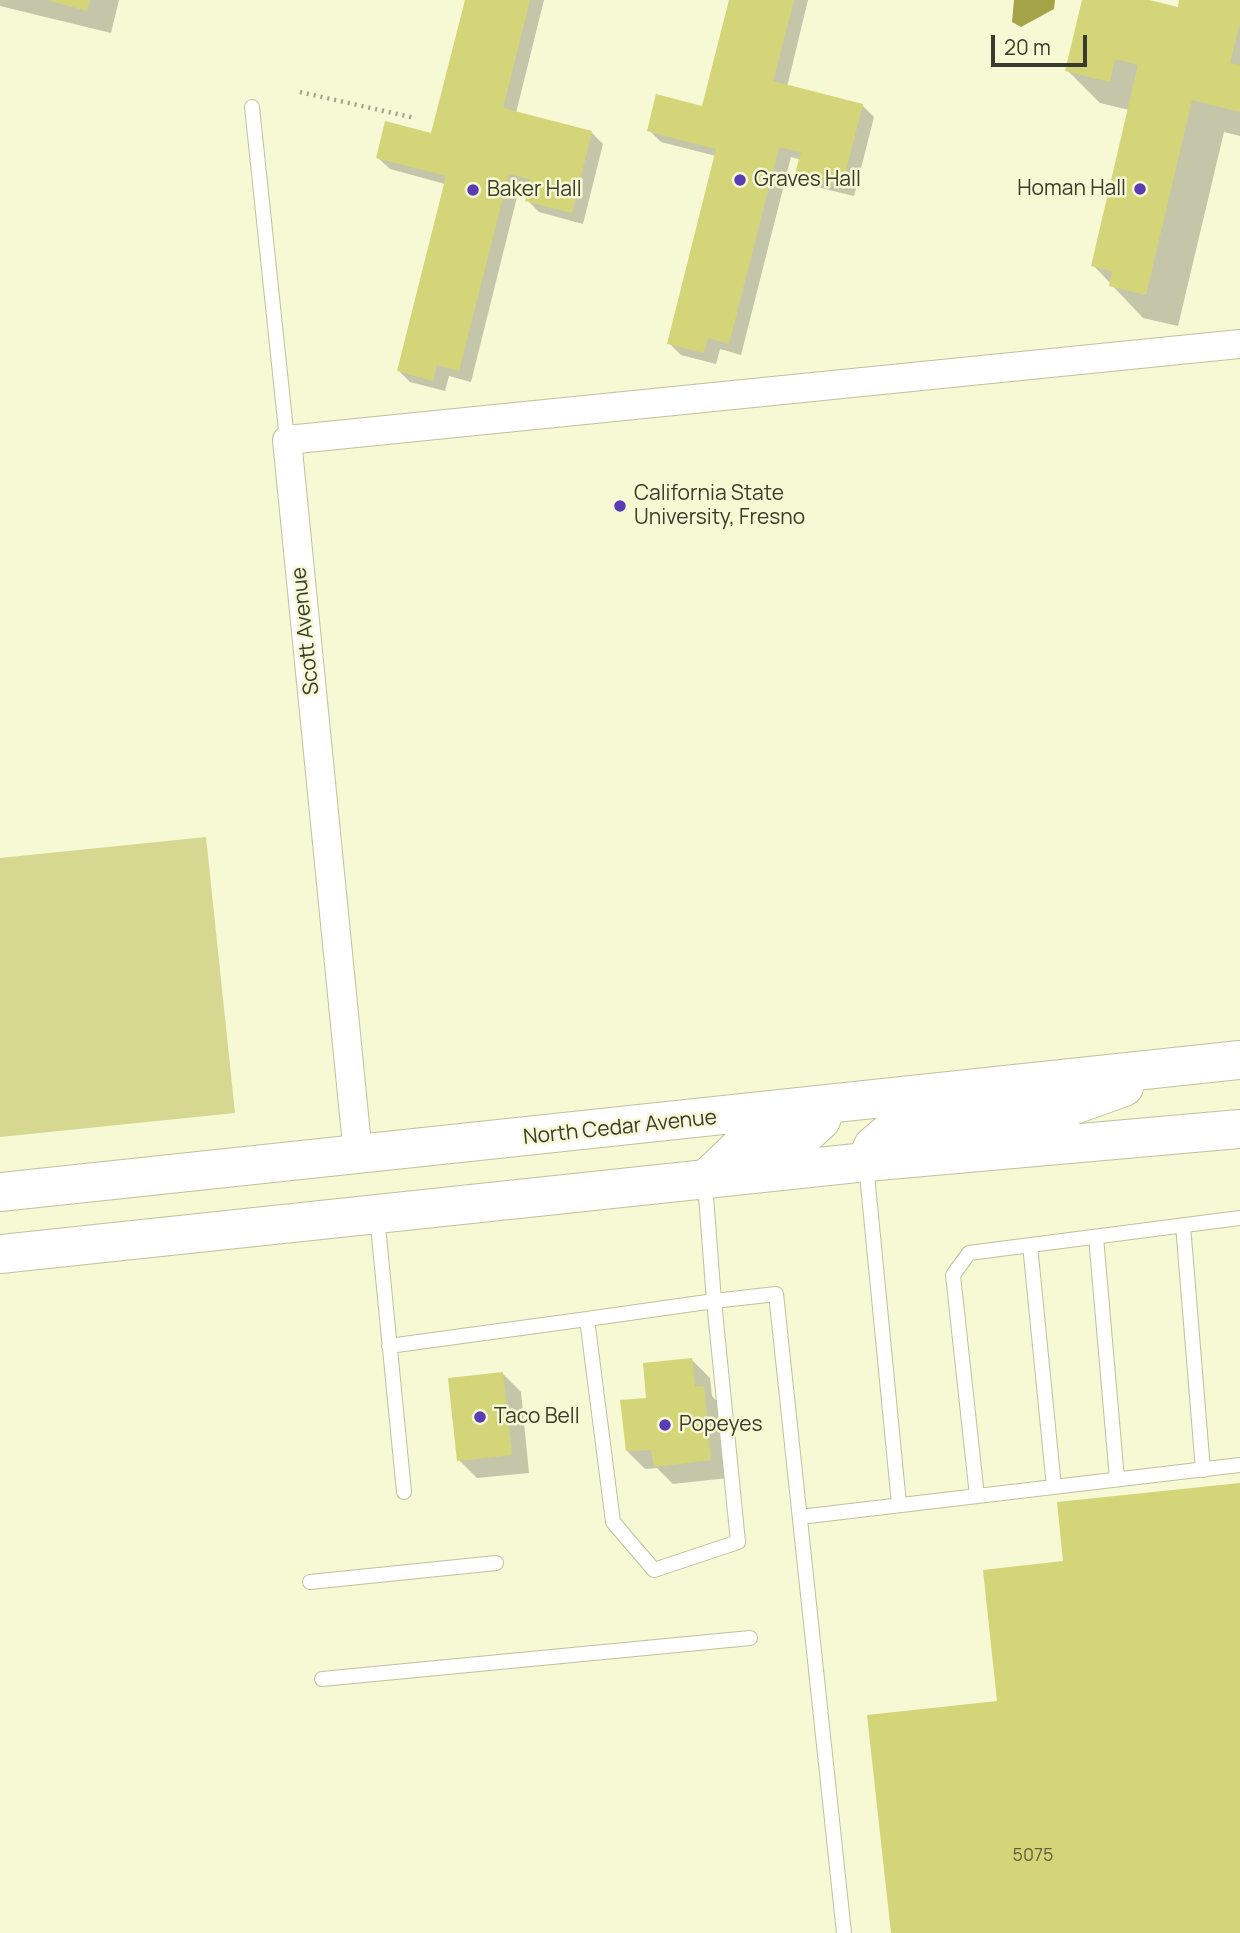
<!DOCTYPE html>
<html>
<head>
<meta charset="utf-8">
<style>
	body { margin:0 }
	#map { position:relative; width:1240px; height:1933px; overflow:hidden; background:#f7f8d4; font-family:Manrope,sans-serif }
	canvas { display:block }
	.scale { position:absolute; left:991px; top:35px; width:96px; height:32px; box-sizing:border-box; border:4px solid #3a3b2c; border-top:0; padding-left:9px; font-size:21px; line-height:24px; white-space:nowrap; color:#3a3b2c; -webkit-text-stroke:5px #f7f8d4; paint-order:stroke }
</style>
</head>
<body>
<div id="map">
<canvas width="1240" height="1933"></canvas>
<div class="scale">20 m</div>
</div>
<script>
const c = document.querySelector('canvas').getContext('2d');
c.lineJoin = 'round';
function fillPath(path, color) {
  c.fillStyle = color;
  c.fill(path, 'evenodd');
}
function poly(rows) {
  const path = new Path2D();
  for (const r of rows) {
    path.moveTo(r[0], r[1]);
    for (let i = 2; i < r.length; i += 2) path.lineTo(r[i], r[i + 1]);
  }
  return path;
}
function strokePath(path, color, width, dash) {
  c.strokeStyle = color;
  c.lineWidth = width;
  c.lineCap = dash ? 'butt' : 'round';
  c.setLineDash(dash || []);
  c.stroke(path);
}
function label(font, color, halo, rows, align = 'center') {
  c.font = font + ' Manrope,sans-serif';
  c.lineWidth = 5;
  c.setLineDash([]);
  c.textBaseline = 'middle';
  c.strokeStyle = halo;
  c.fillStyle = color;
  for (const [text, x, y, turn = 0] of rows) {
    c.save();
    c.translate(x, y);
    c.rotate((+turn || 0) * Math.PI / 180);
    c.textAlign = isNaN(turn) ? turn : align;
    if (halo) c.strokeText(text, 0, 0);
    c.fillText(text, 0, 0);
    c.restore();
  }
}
fillPath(poly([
	[206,837,235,1113,0,1137,0,858]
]), '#d6d791');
fillPath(poly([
	[1014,0,1055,0,1054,9,1021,27,1012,22]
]), '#a4a347');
fillPath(poly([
	[0,0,119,0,111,33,0,6],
	[467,0,544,0,516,113,592,133,603,144,583,224,539,212,527,200,530,187,520,185,471,382,449,376,445,391,410,382,399,371,445,184,390,169,378,158,433,135],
	[731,0,808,0,787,87,862,105,874,117,854,196,809,185,797,173,801,160,791,157,741,355,720,349,716,364,681,355,669,343,716,156,661,142,649,130,703,108],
	[1084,0,1142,0,1179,9,1181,0,1240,0,1240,136,1224,132,1178,326,1143,318,1093,265,1129,110,1100,103,1067,70],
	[692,1360,710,1378,712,1396,721,1406,728,1478,673,1484,657,1468,645,1469,627,1451,648,1399],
	[503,1374,521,1392,529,1473,477,1478,459,1460]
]), '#0003');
fillPath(poly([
	[47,0,90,0,87,11],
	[465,0,530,0,503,108,592,131,572,213,525,201,530,179,509,174,459,371,437,365,433,381,397,371,446,176,376,158,385,121,431,133],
	[729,0,794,0,773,81,863,104,842,186,795,174,801,152,779,147,729,344,708,338,704,353,667,344,716,149,647,131,656,94,702,106],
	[1082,0,1149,0,1178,7,1179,0,1240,0,1240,22,1230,63,1240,65,1240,112,1192,100,1146,295,1109,286,1112,271,1091,266,1138,65,1115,59,1110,82,1065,71],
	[692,1358,695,1387,704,1386,711,1460,654,1467,651,1450,626,1451,620,1400,646,1398,643,1363],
	[503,1372,512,1455,457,1461,448,1378],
	[1240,1483,1240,1933,891,1933,867,1715,997,1701,983,1570,1063,1561,1057,1502]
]), '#d4d478');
const service = poly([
	[252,107,287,440],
	[866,1164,899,1504],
	[705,1183,714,1301,776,1294,844,1933],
	[377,1216,404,1492],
	[1183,1225,1203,1470],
	[1096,1237,1117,1479],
	[1030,1245,1054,1487],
	[714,1301,738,1542,654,1570,613,1522,587,1319,714,1301],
	[389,1346,587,1319],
	[977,1496,953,1275,969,1253,1240,1218],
	[800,1517,1240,1465],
	[310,1582,496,1563],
	[322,1679,750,1638]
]);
const minor = poly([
	[358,1155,287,440,1240,344]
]);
const secondary = poly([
	[866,1162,873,1146,892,1130,1060,1110,1124,1087],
	[704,1181,741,1146,794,1139,808,1132,821,1120,826,1106],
	[0,1192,1240,1060],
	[0,1254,866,1162,1240,1129]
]);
strokePath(service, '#bfc09d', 16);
strokePath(minor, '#bfc09d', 30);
strokePath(secondary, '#bfc09d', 40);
strokePath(poly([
	[300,92,415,118]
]), '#a2a388', 4.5, [2, 5]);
strokePath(service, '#fff', 14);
strokePath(minor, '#fff', 28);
strokePath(secondary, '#fff', 38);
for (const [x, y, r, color] of [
	[740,180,7,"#5a3cb4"],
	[1140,189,7,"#5a3cb4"],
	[473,190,7,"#5a3cb4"],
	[620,506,7,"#5a3cb4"],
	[480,1417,7,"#5a3cb4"],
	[665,1425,7,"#5a3cb4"]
]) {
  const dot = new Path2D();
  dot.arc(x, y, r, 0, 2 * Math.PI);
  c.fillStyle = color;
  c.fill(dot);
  strokePath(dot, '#f7f8d4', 2.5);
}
label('18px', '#60613f', null, [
	["5075",1033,1856]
]);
label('21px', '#3a3b2c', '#f7f8d4', [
	["Graves Hall",754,180],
	["Homan Hall",1126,189,"right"],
	["Baker Hall",487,190],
	["California State",634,494],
	["University, Fresno",634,518],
	["Taco Bell",494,1417],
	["Popeyes",679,1425]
], 'left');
label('21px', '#3a3b2c', '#f7f8d4', [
	["Scott Avenue",306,631,-96],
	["North Cedar Avenue",620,1128,-6]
]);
</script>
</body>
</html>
